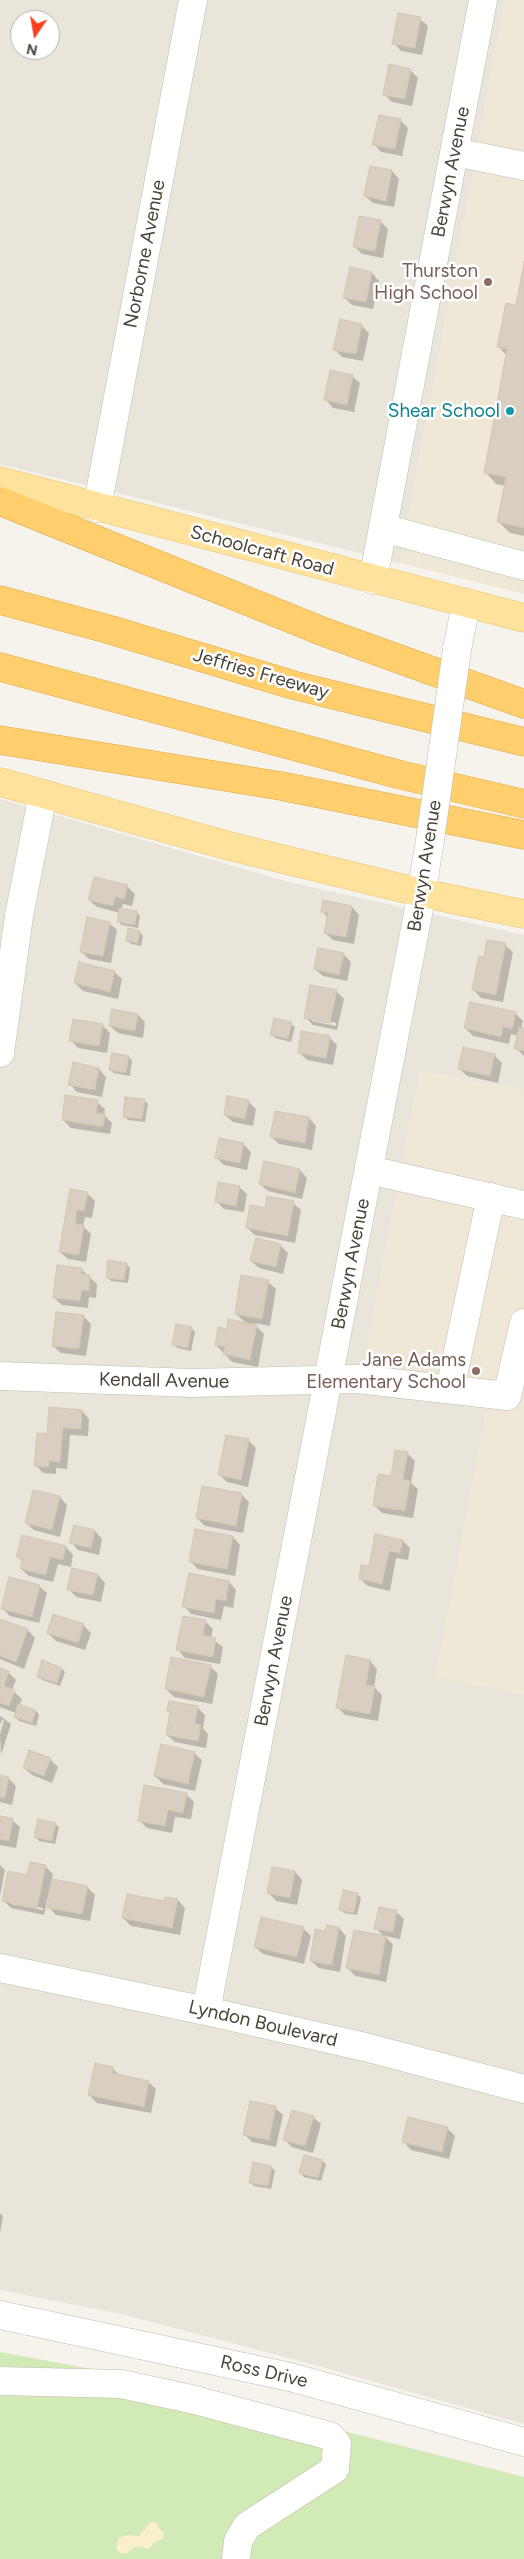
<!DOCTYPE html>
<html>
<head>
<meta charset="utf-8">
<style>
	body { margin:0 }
	#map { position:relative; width:524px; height:2559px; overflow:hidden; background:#f6f3ec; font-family:Figtree,sans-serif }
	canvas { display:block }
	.north { position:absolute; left:10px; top:10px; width:50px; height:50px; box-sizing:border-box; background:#fff; border:1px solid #b7b4b0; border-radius:50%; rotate:192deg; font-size:14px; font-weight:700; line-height:20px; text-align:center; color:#4b4439 }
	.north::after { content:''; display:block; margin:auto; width:18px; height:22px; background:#fc3f1d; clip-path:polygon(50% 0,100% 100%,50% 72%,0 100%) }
</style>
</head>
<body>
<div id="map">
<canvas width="524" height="2559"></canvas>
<div class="north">N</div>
</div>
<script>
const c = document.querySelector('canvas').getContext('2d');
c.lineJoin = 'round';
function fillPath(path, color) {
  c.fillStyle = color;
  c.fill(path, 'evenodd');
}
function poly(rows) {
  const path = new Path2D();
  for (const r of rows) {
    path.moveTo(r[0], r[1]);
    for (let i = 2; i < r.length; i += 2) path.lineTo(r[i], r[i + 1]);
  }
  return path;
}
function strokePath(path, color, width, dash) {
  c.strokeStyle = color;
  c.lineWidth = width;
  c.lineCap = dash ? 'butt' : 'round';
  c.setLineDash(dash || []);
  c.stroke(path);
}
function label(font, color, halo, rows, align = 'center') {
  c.font = font + ' Figtree,sans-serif';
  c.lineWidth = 5;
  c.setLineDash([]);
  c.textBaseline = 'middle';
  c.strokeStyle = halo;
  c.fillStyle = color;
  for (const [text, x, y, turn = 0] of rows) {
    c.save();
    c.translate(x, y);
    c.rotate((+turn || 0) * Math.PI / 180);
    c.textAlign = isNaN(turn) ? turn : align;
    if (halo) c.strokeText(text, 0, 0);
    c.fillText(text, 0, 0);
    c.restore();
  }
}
fillPath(poly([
	[0,0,505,0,400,563,0,464],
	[20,20,50,20,50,50,20,50],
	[0,799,289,882,524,935,524,1091,420,1071,365,1359,492,1383,436,1677,524,1694,524,2424,304,2362,121,2314,0,2290]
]), '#eae5da');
fillPath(poly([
	[505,0,524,0,524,594,400,563],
	[420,1071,524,1091,524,1694,435,1677,492,1384,365,1359]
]), '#efe8d6');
fillPath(poly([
	[0,2352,124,2375,524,2477,524,2559,0,2559]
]), '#d2eab5');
fillPath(poly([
	[151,2522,157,2523,159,2529,164,2532,163,2539,155,2542,149,2549,136,2546,127,2553,120,2553,116,2548,119,2538,126,2535,139,2536]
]), '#f9efc9');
fillPath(poly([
	[420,19,428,26,422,55,401,51,394,43],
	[410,70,418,78,412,106,392,102,384,94],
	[400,120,408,128,402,156,381,152,374,144],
	[392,171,399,179,394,207,373,203,365,196],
	[360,218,381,222,388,229,383,258,362,254,354,246],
	[524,269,524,536,510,533,499,522,506,486,496,484,485,472,507,356,499,347,517,306],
	[372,273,379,281,373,309,352,305,345,298],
	[361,325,369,333,363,361,342,357,335,349],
	[352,376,360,383,354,412,333,408,326,400],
	[127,886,135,894,132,906,123,904,121,910,136,912,140,916,138,928,122,925,118,922,120,913,97,907,89,900],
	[352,907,359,915,354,944,333,940,325,933,328,918,323,912],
	[109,923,117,930,111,963,89,959,82,952],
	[140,932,143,936,141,946,131,944,127,940],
	[505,945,513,952,503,1002,481,998,474,990,485,958],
	[343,954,351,962,347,981,323,976,315,969],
	[114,972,122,979,118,999,83,991,75,983],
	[336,991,344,999,337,1030,313,1025,305,1017],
	[312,1018,336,1023,336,1026,312,1021],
	[515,1013,523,1021,521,1029,524,1029,524,1056,516,1048,518,1036,511,1034,509,1044,473,1036,465,1028],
	[138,1015,145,1022,143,1038,118,1033,110,1026],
	[291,1024,295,1027,291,1042,275,1038,272,1034],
	[102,1025,110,1033,107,1053,78,1048,71,1040],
	[329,1037,337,1045,333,1065,307,1060,299,1052],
	[494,1055,502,1063,498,1083,467,1076,459,1068],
	[128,1057,132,1060,130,1076,114,1073,110,1070],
	[74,1064,99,1069,106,1077,102,1097,77,1092,70,1084],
	[144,1100,148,1104,145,1122,128,1120,125,1117],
	[248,1101,256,1109,253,1126,233,1122,225,1115],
	[97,1102,105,1109,104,1115,112,1123,110,1134,71,1128,63,1120],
	[309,1118,316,1126,312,1150,279,1144,272,1137],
	[243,1144,251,1152,247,1170,224,1165,217,1158],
	[265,1162,300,1170,307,1178,302,1199,268,1191,260,1184],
	[239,1187,247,1194,244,1212,224,1209,216,1201],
	[71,1190,87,1193,95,1201,92,1218,85,1217,83,1226,91,1234,86,1262,68,1259,60,1252],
	[293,1203,301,1210,295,1243,255,1235,247,1228,266,1209],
	[280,1245,288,1253,283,1274,259,1268,251,1261],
	[126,1264,130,1268,128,1283,111,1281,107,1277],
	[81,1269,97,1284,96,1298,89,1297,88,1308,62,1305,54,1298],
	[268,1282,276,1289,270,1326,253,1323,264,1334,258,1367,232,1362,216,1345,228,1330,247,1324,236,1314],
	[83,1316,91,1324,86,1356,61,1353,53,1346],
	[191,1328,195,1332,191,1351,177,1348,174,1345],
	[82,1411,89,1419,88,1436,70,1435,67,1469,56,1468,56,1474,43,1473,36,1465,48,1435],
	[248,1440,256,1448,248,1487,227,1482,220,1475],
	[407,1453,415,1461,411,1483,418,1489,413,1518,382,1513,374,1505],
	[242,1495,249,1502,243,1533,205,1526,197,1518],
	[60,1497,67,1505,60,1537,34,1530,26,1523],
	[75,1526,95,1531,102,1539,99,1555,78,1550,71,1542],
	[376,1535,403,1541,410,1548,408,1560,396,1558,390,1591,368,1586,360,1579,370,1568],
	[23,1536,66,1547,73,1555,71,1567,58,1564,53,1582,29,1576,21,1569,23,1562,18,1557],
	[233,1537,240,1545,235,1576,198,1569,191,1562],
	[98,1575,105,1583,101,1602,76,1597,69,1589],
	[229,1582,236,1590,233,1608,224,1606,221,1620,191,1614,184,1606],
	[39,1586,47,1593,39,1623,10,1616,3,1609],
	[0,1620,28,1630,35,1638,24,1669,0,1659],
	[205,1621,213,1629,211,1638,223,1647,220,1664,185,1658,178,1650],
	[83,1625,91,1633,85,1650,56,1641,48,1633],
	[370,1661,377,1669,374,1687,382,1695,378,1721,345,1715,337,1707],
	[210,1666,218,1674,212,1704,174,1697,166,1689],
	[62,1669,65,1672,60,1686,42,1680,38,1676],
	[0,1670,8,1672,16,1680,12,1690,22,1699,19,1706,36,1711,39,1715,36,1726,19,1721,15,1717,16,1713,0,1707],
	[198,1708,205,1715,203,1728,208,1734,206,1748,175,1742,167,1735,171,1714,169,1711],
	[0,1716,11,1724,1,1755,0,1734,4,1720,2,1720,0,1725],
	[194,1753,202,1760,195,1791,163,1784,155,1776],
	[50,1759,58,1767,52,1783,32,1775,24,1768],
	[0,1777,8,1778,16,1786,12,1805,0,1802],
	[186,1794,194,1802,191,1819,175,1817,172,1833,147,1828,139,1820],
	[0,1817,12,1820,20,1827,16,1848,0,1845],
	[55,1824,59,1827,55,1844,39,1841,35,1837],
	[0,1865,5,1870,0,1896],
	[45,1866,53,1874,44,1915,11,1908,4,1901,28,1876],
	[11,1902,43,1908,43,1910,11,1904],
	[295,1872,302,1880,297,1905,276,1901,269,1893],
	[87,1887,95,1895,90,1921,56,1915,49,1907],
	[357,1894,361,1898,357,1915,344,1913,341,1909],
	[178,1900,185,1908,180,1935,131,1926,123,1918],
	[396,1912,404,1919,400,1939,385,1936,393,1945,386,1982,355,1976,348,1968,384,1937,376,1928],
	[303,1928,311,1936,304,1964,263,1954,255,1947],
	[339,1928,346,1936,340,1972,319,1968,311,1961,326,1933],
	[112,2068,120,2076,148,2082,156,2089,151,2113,97,2103,89,2095],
	[275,2108,283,2115,276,2147,252,2142,244,2134],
	[313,2117,321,2124,313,2153,292,2147,285,2140],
	[447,2128,455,2136,449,2159,411,2150,404,2142],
	[322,2161,326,2164,321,2181,304,2177,301,2173],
	[271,2167,275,2171,271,2189,254,2186,250,2182],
	[0,2213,3,2216,0,2233]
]), '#0003');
const building = poly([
	[398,13,421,17,415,48,392,44,398,13],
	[389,64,411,69,405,99,383,95,389,64],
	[379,115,401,119,395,149,372,145,379,115],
	[370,166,392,170,386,201,364,196,370,166],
	[359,216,381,220,375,251,353,247,359,216],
	[524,262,524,528,497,522,506,477,484,473,507,349,497,347,506,303,516,305,524,262],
	[350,267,372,272,366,302,343,298,350,267],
	[340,319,362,324,356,354,333,350,340,319],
	[330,370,353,375,347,405,324,400,330,370],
	[94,877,128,885,124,899,115,897,113,906,88,900,94,877],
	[323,900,352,906,346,937,324,933,328,913,321,912,323,900],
	[119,908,137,911,135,925,117,922,119,908],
	[87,917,110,922,103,956,80,952,87,917],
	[128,928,140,931,138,943,126,941,128,928],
	[487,940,506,943,496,995,472,990,479,956,484,957,487,940],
	[318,948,344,953,339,975,314,969,318,948],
	[79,962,115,971,110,992,74,983,79,962],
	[310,985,337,990,330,1023,304,1018,310,985],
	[470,1002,516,1012,512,1029,503,1027,501,1037,464,1028,470,1002],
	[112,1009,138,1014,135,1031,109,1026,112,1009],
	[274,1018,292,1022,288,1039,270,1035,274,1018],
	[73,1019,103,1024,99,1046,69,1041,73,1019],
	[519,1027,524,1028,524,1051,514,1049,519,1027],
	[301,1031,330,1036,326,1058,298,1053,301,1031],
	[463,1047,495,1054,490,1076,458,1069,463,1047],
	[112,1053,129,1056,126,1073,109,1070,112,1053],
	[73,1062,99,1068,95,1090,68,1085,73,1062],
	[65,1095,98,1100,96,1113,105,1114,103,1127,62,1120,65,1095],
	[227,1096,249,1100,245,1119,224,1115,227,1096],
	[125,1097,145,1099,142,1119,123,1117,125,1097],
	[275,1111,309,1117,305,1143,270,1137,275,1111],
	[219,1138,244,1143,240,1163,215,1158,219,1138],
	[264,1161,300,1169,295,1193,259,1184,264,1161],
	[218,1182,240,1186,236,1206,215,1202,218,1182],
	[70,1189,88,1192,84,1211,77,1210,75,1224,84,1225,79,1255,59,1252,70,1189],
	[267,1196,294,1201,288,1236,246,1228,250,1205,265,1208,267,1196],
	[256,1238,281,1244,276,1267,250,1261,256,1238],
	[108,1260,127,1263,124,1280,106,1278,108,1260],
	[57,1265,82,1268,81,1274,90,1275,89,1291,82,1290,80,1301,53,1298,57,1265],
	[241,1275,269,1280,262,1319,235,1314,241,1275],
	[56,1312,84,1315,79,1349,52,1346,56,1312],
	[228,1319,257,1325,250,1360,223,1354,225,1347,215,1345,218,1327,227,1329,228,1319],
	[176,1324,192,1327,188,1348,172,1345,176,1324],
	[49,1407,82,1410,81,1429,63,1428,60,1462,49,1461,49,1467,34,1466,37,1433,47,1434,49,1407],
	[226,1435,249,1439,241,1480,218,1475,226,1435],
	[395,1450,408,1452,403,1479,410,1481,405,1511,373,1506,378,1474,391,1476,395,1450],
	[202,1486,242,1493,236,1526,196,1518,202,1486],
	[33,1490,60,1496,52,1530,25,1523,33,1490],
	[74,1525,95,1530,91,1548,69,1543,74,1525],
	[195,1529,233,1536,227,1569,189,1562,195,1529],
	[375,1534,403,1540,400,1553,389,1551,382,1584,359,1579,361,1565,369,1566,375,1534],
	[22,1535,66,1546,63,1560,50,1557,46,1575,20,1569,22,1559,16,1557,22,1535],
	[72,1568,98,1574,93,1595,67,1590,72,1568],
	[189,1573,229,1581,226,1601,216,1599,214,1613,182,1607,189,1573],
	[9,1577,40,1585,32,1617,1,1609,9,1577],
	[53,1614,84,1624,78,1643,47,1633,53,1614],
	[183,1616,206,1620,203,1635,216,1638,213,1657,176,1650,183,1616],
	[0,1619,28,1629,16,1662,0,1656,0,1619],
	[346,1655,370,1660,366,1685,375,1686,370,1714,336,1708,346,1655],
	[171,1657,211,1665,204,1697,165,1689,171,1657],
	[42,1660,62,1668,57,1683,37,1677,42,1660],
	[0,1668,9,1671,4,1686,15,1690,9,1706,0,1703,0,1668],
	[169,1701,198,1706,195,1723,201,1725,198,1741,166,1735,170,1712,167,1711,169,1701],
	[18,1704,36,1710,32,1723,14,1717,18,1704],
	[161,1744,195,1752,188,1784,154,1776,161,1744],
	[29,1750,51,1758,44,1776,23,1768,29,1750],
	[0,1775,9,1777,5,1798,0,1797,0,1775],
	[144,1785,187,1793,183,1813,168,1810,165,1826,138,1821,144,1785],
	[0,1816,13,1818,9,1841,0,1839,0,1816],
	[38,1819,56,1823,52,1841,34,1837,38,1819],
	[30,1862,46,1865,37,1908,2,1901,8,1871,27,1875,30,1862],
	[272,1867,295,1871,290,1898,267,1893,272,1867],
	[53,1879,88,1886,82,1914,47,1908,53,1879],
	[343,1890,358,1893,354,1913,339,1910,343,1890],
	[127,1894,164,1901,165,1897,178,1899,172,1928,122,1918,127,1894],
	[379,1907,397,1910,393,1932,374,1929,379,1907],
	[261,1917,304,1927,297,1957,254,1947,261,1917],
	[327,1925,339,1927,332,1965,310,1961,315,1929,325,1931,327,1925],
	[354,1930,386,1936,379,1975,346,1968,354,1930],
	[95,2063,113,2067,112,2073,149,2081,144,2107,88,2095,95,2063],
	[250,2101,276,2106,269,2140,243,2135,250,2101],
	[292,2110,314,2116,305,2146,283,2140,292,2110],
	[408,2117,448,2127,442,2152,402,2142,408,2117],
	[304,2155,323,2160,318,2178,299,2173,304,2155],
	[253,2162,272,2166,268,2186,249,2183,253,2162]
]);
fillPath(building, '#d8cfc1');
strokePath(building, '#d3c7b4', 1);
const minor = poly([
	[455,152,524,166],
	[97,508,193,0],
	[383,528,524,566],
	[373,580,483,0],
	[457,650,466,603],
	[0,1053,19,916,43,794],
	[369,1170,524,1205],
	[0,1376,193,1383,357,1379,507,1396,524,1323],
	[450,1389,491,1197],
	[0,1968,206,2011,365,2047,524,2089],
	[206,2011,418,914,430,840],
	[0,2315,290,2377,524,2442],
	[0,2381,121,2384,191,2399,330,2436,337,2444,335,2469,247,2526,238,2541,236,2559]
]);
const major = poly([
	[0,481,524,618],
	[0,782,229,846,422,893,524,914]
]);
const highway = poly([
	[0,501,324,632,524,704],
	[0,600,111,630,293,685,524,742],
	[0,667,401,775,524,804],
	[0,740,281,786,524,835]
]);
strokePath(minor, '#c2bbae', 29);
strokePath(major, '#e6c16a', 29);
strokePath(highway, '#e0a43c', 29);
strokePath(minor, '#fff', 28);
strokePath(major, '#ffe39c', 28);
strokePath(highway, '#ffcf6e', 28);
const minorBridge = poly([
	[430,840,457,650]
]);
strokePath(minorBridge, '#c2bbae', 29, []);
strokePath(minorBridge, '#fff', 28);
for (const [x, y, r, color] of [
	[488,282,5,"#8d6e63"],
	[510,411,5,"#0f9aa8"],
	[476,1371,5,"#8d6e63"]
]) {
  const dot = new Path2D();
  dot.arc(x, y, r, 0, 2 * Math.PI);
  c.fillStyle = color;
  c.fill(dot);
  strokePath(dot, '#fff', 2);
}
label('19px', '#4b4439', '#fff', [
	["Berwyn Avenue",451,172,-79],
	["Norborne Avenue",145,254,-79],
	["Schoolcraft Road",262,551,15],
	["Jeffries Freeway",261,674,16],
	["Berwyn Avenue",425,866,-81],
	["Berwyn Avenue",351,1264,-79],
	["Kendall Avenue",164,1381,1],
	["Berwyn Avenue",274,1661,-79],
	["Lyndon Boulevard",263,2024,13],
	["Ross Drive",264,2372,13]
]);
label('19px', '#785e54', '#fff', [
	["Thurston",478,271],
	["High School",478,293],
	["Jane Adams",466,1360],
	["Elementary School",466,1382]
], 'right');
label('19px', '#0d838f', '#fff', [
	["Shear School",500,411]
], 'right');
</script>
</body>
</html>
